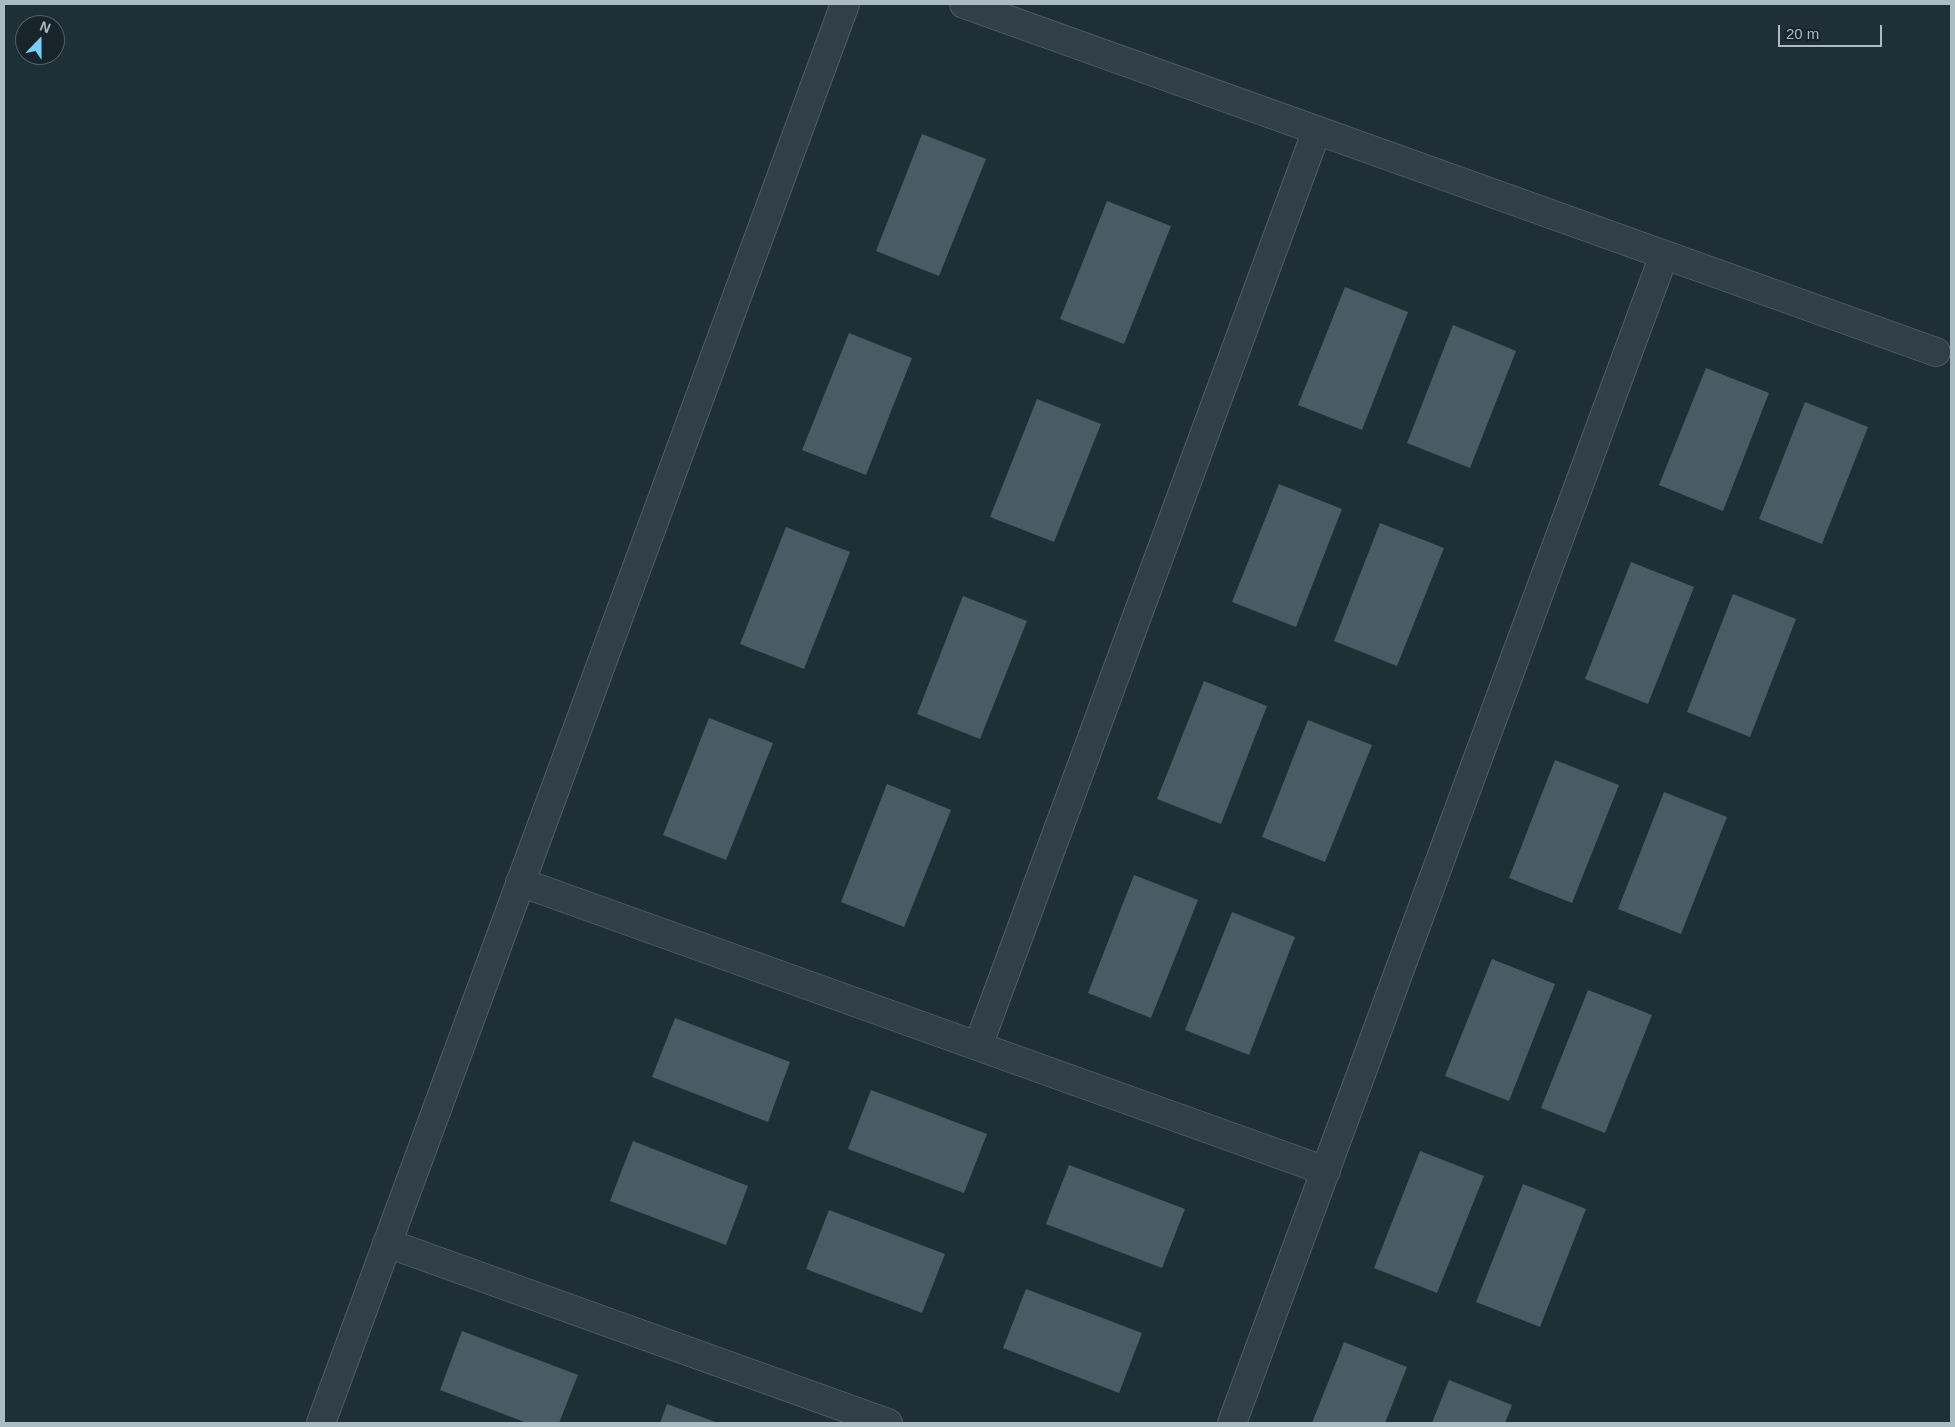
<!DOCTYPE html>
<html>
<head>
<meta charset="utf-8">
<style>
	body { margin:0 }
	#map { position:relative; width:1955px; height:1427px; overflow:hidden; background:#1e2f35; font-family:Arial,sans-serif }
	canvas { display:block }
	.frame { position:absolute; inset:0; border:5px solid #abbbc4; pointer-events:none }
	.north { position:absolute; left:15px; top:15px; width:50px; height:50px; box-sizing:border-box; background:#17242a; border:1px solid #526068; border-radius:50%; rotate:22deg; font-size:14px; font-weight:700; line-height:20px; text-align:center; color:#abbbc4 }
	.north::after { content:''; display:block; margin:auto; width:18px; height:22px; background:#79cffa; clip-path:polygon(50% 0,100% 100%,50% 72%,0 100%) }
	.scale { position:absolute; left:1778px; top:25px; width:104px; height:22px; box-sizing:border-box; border:2px solid #abbbc4; border-top:0; padding-left:6px; font-size:15px; line-height:18px; white-space:nowrap; color:#abbbc4; -webkit-text-stroke:4px #17242a; paint-order:stroke }
</style>
</head>
<body>
<div id="map">
<canvas width="1955" height="1427"></canvas>
<div class="frame"></div>
<div class="north">N</div>
<div class="scale">20 m</div>
</div>
<script>
const c = document.querySelector('canvas').getContext('2d');
c.lineJoin = 'round';
function fillPath(path, color) {
  c.fillStyle = color;
  c.fill(path, 'evenodd');
}
function poly(rows) {
  const path = new Path2D();
  for (const r of rows) {
    path.moveTo(r[0], r[1]);
    for (let i = 2; i < r.length; i += 2) path.lineTo(r[i], r[i + 1]);
  }
  return path;
}
function strokePath(path, color, width, dash) {
  c.strokeStyle = color;
  c.lineWidth = width;
  c.lineCap = dash ? 'butt' : 'round';
  c.setLineDash(dash || []);
  c.stroke(path);
}
fillPath(poly([
	[922,134,986,159,939,276,876,251],
	[1107,201,1171,226,1124,344,1060,319],
	[1345,287,1408,312,1362,430,1298,405],
	[1453,325,1516,351,1470,468,1407,443],
	[849,333,912,358,866,475,802,450],
	[1706,368,1769,393,1723,511,1659,485],
	[1037,399,1101,424,1054,542,990,517],
	[1805,402,1868,427,1822,544,1759,519],
	[1279,484,1342,509,1296,627,1232,602],
	[1380,523,1444,548,1397,666,1334,641],
	[786,527,850,552,804,669,740,644],
	[1631,562,1694,587,1648,704,1585,679],
	[1733,594,1796,619,1750,737,1687,712],
	[963,596,1027,621,980,739,917,714],
	[1204,681,1267,706,1221,824,1157,799],
	[709,718,773,743,726,860,663,835],
	[1308,720,1372,745,1325,862,1262,837],
	[1555,760,1619,785,1572,903,1509,878],
	[887,784,951,810,904,927,841,902],
	[1664,792,1727,817,1681,934,1618,909],
	[1134,875,1198,900,1151,1018,1088,993],
	[1232,912,1295,937,1249,1055,1185,1030],
	[1492,959,1555,984,1509,1101,1445,1076],
	[1588,990,1652,1015,1605,1133,1541,1108],
	[675,1018,790,1062,768,1122,652,1077],
	[871,1090,987,1134,964,1193,848,1149],
	[633,1141,748,1186,726,1245,610,1201],
	[1420,1151,1484,1176,1437,1293,1374,1268],
	[1069,1165,1185,1209,1162,1268,1046,1224],
	[1523,1184,1586,1209,1540,1327,1476,1302],
	[829,1210,945,1254,922,1313,806,1269],
	[1026,1289,1142,1333,1119,1393,1003,1348],
	[462,1331,578,1375,559,1423,527,1423,440,1390],
	[1344,1342,1407,1367,1385,1423,1312,1423],
	[1449,1380,1512,1405,1505,1423,1432,1423],
	[667,1404,718,1423,660,1423]
]), '#495c65');
const minor = poly([
	[964,4,1936,352],
	[520,882,1326,1171],
	[978,1046,1317,130],
	[387,1243,888,1423],
	[321,1423,845,4],
	[1232,1423,1664,255]
]);
strokePath(minor, '#4f5e64', 30);
strokePath(minor, '#314046', 28);
</script>
</body>
</html>
